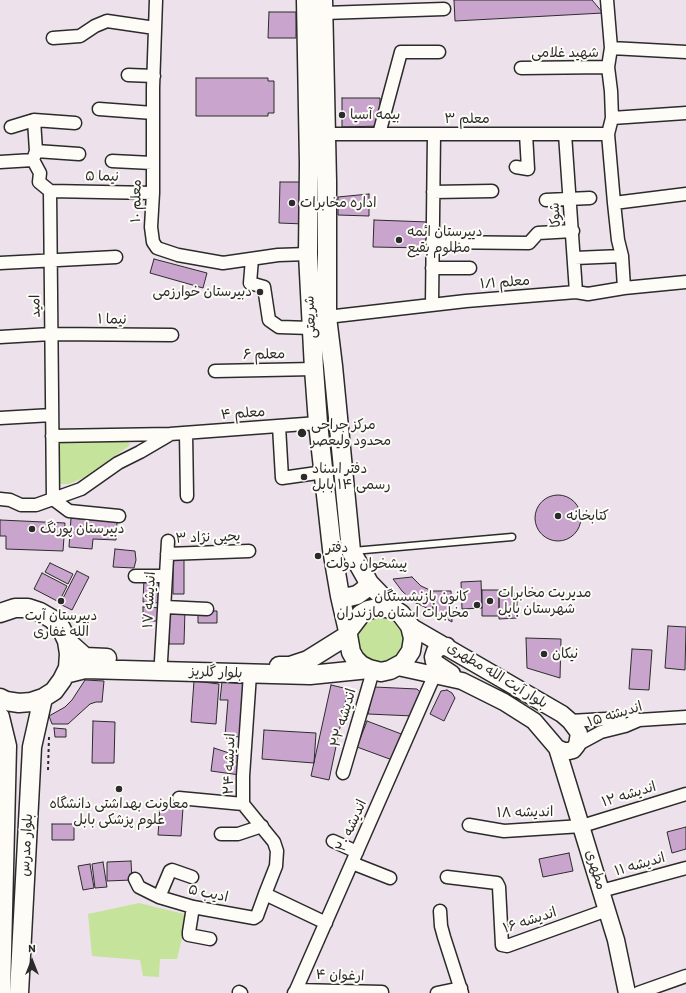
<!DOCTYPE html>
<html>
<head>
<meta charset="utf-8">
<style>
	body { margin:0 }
	#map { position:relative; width:686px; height:993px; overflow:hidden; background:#ede2eb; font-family:Itim,sans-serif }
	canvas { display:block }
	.north { position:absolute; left:12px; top:941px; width:40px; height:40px; -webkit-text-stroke:3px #fdfcf7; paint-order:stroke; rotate:0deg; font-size:11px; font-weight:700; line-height:16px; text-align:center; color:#2b2b2b }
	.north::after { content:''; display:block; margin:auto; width:14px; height:18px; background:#2b2b2b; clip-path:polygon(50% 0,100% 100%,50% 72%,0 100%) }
</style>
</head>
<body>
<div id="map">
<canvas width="686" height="993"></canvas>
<div class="north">N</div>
</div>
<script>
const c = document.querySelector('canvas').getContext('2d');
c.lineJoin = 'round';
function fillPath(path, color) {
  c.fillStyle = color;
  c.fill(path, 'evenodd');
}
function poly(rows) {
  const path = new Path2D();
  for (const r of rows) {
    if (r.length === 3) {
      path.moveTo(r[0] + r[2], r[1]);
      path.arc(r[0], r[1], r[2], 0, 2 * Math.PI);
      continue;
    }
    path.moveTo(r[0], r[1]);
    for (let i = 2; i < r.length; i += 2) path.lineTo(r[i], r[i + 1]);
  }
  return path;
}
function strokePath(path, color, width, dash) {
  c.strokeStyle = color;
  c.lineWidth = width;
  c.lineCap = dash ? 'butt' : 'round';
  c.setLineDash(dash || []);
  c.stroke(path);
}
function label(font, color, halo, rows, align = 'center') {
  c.font = font + ' Itim,"Playpen Sans Arabic",sans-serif';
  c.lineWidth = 4;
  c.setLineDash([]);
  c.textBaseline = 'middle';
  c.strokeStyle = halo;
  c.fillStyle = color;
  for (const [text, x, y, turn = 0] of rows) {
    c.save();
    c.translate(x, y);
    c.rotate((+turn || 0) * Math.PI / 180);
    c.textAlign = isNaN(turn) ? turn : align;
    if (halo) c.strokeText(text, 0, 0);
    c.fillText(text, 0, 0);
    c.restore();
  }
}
fillPath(poly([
	[119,440,127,441,130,444,129,446,83,478,69,484,59,484,57,480,58,442],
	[381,639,24],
	[139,903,188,915,177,959,160,959,159,977,143,976,140,960,92,956,88,914]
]), '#c5e39b');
const building = poly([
	[454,0,592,0,603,13,455,21,454,0],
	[269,12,296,12,296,38,268,38,269,12],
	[196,78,268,78,268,81,274,81,274,113,268,113,268,116,196,116,196,78],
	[342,98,380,98,380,126,342,127,342,98],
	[280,182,304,182,304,224,279,223,280,182],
	[369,194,369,216,338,215,338,197,369,194],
	[374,220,428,222,427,248,373,247,374,220],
	[154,259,207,273,203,288,150,273,154,259],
	[558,518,23],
	[71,518,117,522,116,540,93,539,92,549,69,547,71,518],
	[0,520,65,523,63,551,6,549,6,536,0,536,0,520],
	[115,549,135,551,136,560,134,568,113,567,115,549],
	[173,556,184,556,184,594,173,594,173,556],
	[50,563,73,574,68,584,45,572,50,563],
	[77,571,89,577,72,610,60,604,77,571],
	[42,573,67,586,59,602,34,589,42,573],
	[412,577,421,586,432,591,433,611,414,602,402,591,393,579,412,577],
	[144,579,162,580,161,603,143,602,144,579],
	[481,581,482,608,462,609,461,582,481,581],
	[482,590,499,590,499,616,482,616,482,590],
	[432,591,451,591,452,622,433,611,432,591],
	[517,593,517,618,499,619,499,594,517,593],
	[143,607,163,608,162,621,143,621,143,607],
	[169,609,185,609,184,644,169,644,169,609],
	[198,611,217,611,217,623,198,623,198,611],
	[668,626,686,627,685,670,665,668,668,626],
	[526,638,561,639,560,678,527,668,526,638],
	[632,649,652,650,649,690,629,689,632,649],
	[85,680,104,681,102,702,96,702,90,704,68,724,52,724,49,716,65,707,72,700,85,680],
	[194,681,219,684,216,724,191,722,194,681],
	[222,682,246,684,242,737,225,736,228,700,220,700,222,682],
	[331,685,348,689,329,780,311,776,331,685],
	[374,687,417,689,421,693,413,716,368,714,374,687],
	[447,690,452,693,455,698,444,721,430,714,441,691,447,690],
	[93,721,115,722,114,763,92,763,93,721],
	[367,721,404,735,395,761,357,747,367,721],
	[54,728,66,729,66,737,55,737,54,728],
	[264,730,316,733,314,763,262,759,264,730],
	[214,748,241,757,240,775,211,771,214,748],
	[160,806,183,808,181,836,158,835,160,806],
	[52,824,74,824,74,840,52,840,52,824],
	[686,827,686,849,672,853,667,832,686,827],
	[569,853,573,871,543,877,539,859,569,853],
	[131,861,132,880,107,881,107,862,131,861],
	[103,862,107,887,95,888,92,864,103,862],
	[90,864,94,888,83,890,78,866,90,864]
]);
fillPath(building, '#c9a5ce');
strokePath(building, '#2b2b2b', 1);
const lane = poly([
	[353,551,512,537]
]);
const street = poly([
	[156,0,153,88,153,193,151,227,153,242,157,248,178,255,223,263,278,255,308,254],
	[607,0,611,48,608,67,611,91,612,118,608,134,614,203,618,240,622,256,624,288],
	[324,13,444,9],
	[53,38,80,36,95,26,107,21,155,28],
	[611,48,686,52],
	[521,68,608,67],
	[128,75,154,76],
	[99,109,153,113],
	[612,118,686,113],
	[34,120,36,151,33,160,40,173,39,182,50,191],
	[11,127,34,120,75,123],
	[325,134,608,134],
	[379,134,401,52,439,52],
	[565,134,576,292],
	[36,151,79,154],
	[112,161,152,163],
	[0,162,33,160],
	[516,167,528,169,526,134],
	[50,191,53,499],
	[50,191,153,193],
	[433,192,492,191],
	[546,200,590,198],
	[614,203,686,194],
	[432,242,529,243,538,233,573,231],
	[575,258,622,256],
	[252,259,250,283,264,287,269,320,279,327,311,328],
	[0,263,116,257],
	[432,268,470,268],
	[432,304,434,134],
	[327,317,466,301,576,292,588,294,624,288,686,282],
	[0,337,51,334,172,335],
	[215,371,314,369],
	[0,418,52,415],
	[279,426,282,478,324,472],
	[186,433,187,496],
	[52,436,170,434,318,423],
	[0,499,10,500,21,505,36,505,81,489,118,463,140,452,169,435],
	[53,499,69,511,119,516],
	[167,554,249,551],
	[135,576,166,576],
	[165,607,207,609],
	[161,661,168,541],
	[250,674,243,776,243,804,274,842,277,851,276,866,265,894,326,923],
	[570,721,623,718,636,719],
	[577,745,601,732,625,726,639,720,686,717],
	[343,773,373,671],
	[179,798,243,804],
	[469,825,504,831,582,826,686,794],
	[221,834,238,834,262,826],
	[333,841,357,852],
	[352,863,390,878],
	[447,877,497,883,499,887,502,945,507,946,607,910],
	[135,879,139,887,159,897,193,907,254,918,257,916,265,894],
	[601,891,686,868],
	[159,897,170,871,172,870,192,877],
	[193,907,189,932,189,935,210,939],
	[440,911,441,926,444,937,462,993],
	[296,990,382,992],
	[239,992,241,993],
	[294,993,296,990,435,674],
	[437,993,461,988],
	[638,993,686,976]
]);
const secondary = poly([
	[447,646,439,648,435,651,433,657,434,662,452,674],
	[398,667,462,681,504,702,534,721,557,748,564,751,569,751,573,750,577,745,579,733,570,721,562,714,410,626],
	[557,748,616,940,627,993]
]);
const primary = poly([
	[306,0,309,164,308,254,314,369,318,423,332,549,340,596,348,631],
	[323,0,327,181,327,317,333,366,351,551,369,583,395,610],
	[340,596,349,597,357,595,364,590,369,583],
	[377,608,386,608,395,610,401,614,410,626,413,638,411,651,403,663,390,670,381,672,369,669,361,665,355,659,351,652,348,635,348,631,361,614,368,610,377,608],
	[0,613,15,608,28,608,40,612,52,619,61,628,67,641,69,654,68,668,62,680,54,691,43,698,31,702,19,703,6,701,0,698],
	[67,641,85,657,107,658],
	[279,666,290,666,308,660,348,635],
	[65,674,85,669,310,675,369,669],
	[0,717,7,746,1,993],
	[19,993,32,747,43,698]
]);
strokePath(lane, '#2b2b2b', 9);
strokePath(street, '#2b2b2b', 15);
strokePath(secondary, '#2b2b2b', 19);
strokePath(primary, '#2b2b2b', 21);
strokePath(poly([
	[48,770,49,737]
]), '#2b2b2b', 2, [3, 3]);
strokePath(lane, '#fdfcf7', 6);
strokePath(street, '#fdfcf7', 12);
strokePath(secondary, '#fdfcf7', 16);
strokePath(primary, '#fdfcf7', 18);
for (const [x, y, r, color] of [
	[342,115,4,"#2b2b2b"],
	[292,203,4,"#2b2b2b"],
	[399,240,4,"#2b2b2b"],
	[260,292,4,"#2b2b2b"],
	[302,433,5,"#2b2b2b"],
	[304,477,4,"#2b2b2b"],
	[558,516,4,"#2b2b2b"],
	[32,529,4,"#2b2b2b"],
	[318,556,4,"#2b2b2b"],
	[61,601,4,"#2b2b2b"],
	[490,601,4,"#2b2b2b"],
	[477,605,4,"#2b2b2b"],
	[544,654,4,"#2b2b2b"],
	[119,789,4,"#2b2b2b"]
]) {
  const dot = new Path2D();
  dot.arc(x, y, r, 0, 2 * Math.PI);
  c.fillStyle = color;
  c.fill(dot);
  strokePath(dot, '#fdfcf7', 1.5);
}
label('14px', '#2b2b2b', '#fdfcf7', [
	["شهید غلامی",565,53],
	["معلم ۳",467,119],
	["نیما ۵",102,177,1],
	["معلم ۱۰",137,201,-89],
	["شوکا",556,215,-94],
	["معلم ۱/۱",505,283,-4],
	["امید",36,306,-91],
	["شریعتی",311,317,-93],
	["نیما ۱",112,320,1],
	["معلم ۶",264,355,-1],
	["معلم ۴",243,414,-4],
	["یحیی نژاد ۳",208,538,-2],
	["اندیشه ۱۷",150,600,-87],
	["بلوار گلریز",216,673,2],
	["بلوار آیت الله مطهری",497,676,31],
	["اندیشه ۱۵",615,715,-17],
	["اندیشه ۲۲",344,718,-74],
	["اندیشه ۲۴",230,764,-88],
	["اندیشه ١٣",629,795,-17],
	["اندیشه ۱۸",525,813,-1],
	["اندیشه ۲۰",352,826,-66],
	["بلوار مدرس",27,845,-87],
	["اندیشه ۱۱",640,865,-16],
	["مطهری",595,870,73],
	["ادیب ۵",208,894,12],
	["اندیشه ۱۶",530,921,-18],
	["ارغوان ۴",340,976,2]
]);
label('14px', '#2b2b2b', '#fdfcf7', [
	["بیمه آسیا",350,115],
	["اداره مخابرات",300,203],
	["دییرستان ائمه",407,232],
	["مظلوم بقیع",407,248],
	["دبیرستان خوارزمی",252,292,"right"],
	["مرکز جراحی",311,425],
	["محدود ولیعصر",311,441],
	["دفتر اسناد",312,469],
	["رسمی ۱۴ بابل",312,485],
	["کتابخانه",566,516],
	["دبیرستان پورنگ",40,529],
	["دفتر",326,548],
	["پیشخوان دولت",326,564],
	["مدیریت مخابرات",498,593],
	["شهرستان بابل",498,609],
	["کانون بازنشستگان",469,597,"right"],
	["مخابرات استان مازندران",469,613,"right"],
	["دبیرستان آیت",61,616,"center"],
	["الله غفاری",61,632,"center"],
	["نیکان",552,654],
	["معاونت بهداشتی دانشگاه",119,804,"center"],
	["علوم پزشکی بابل",119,820,"center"]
], 'left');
</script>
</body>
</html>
